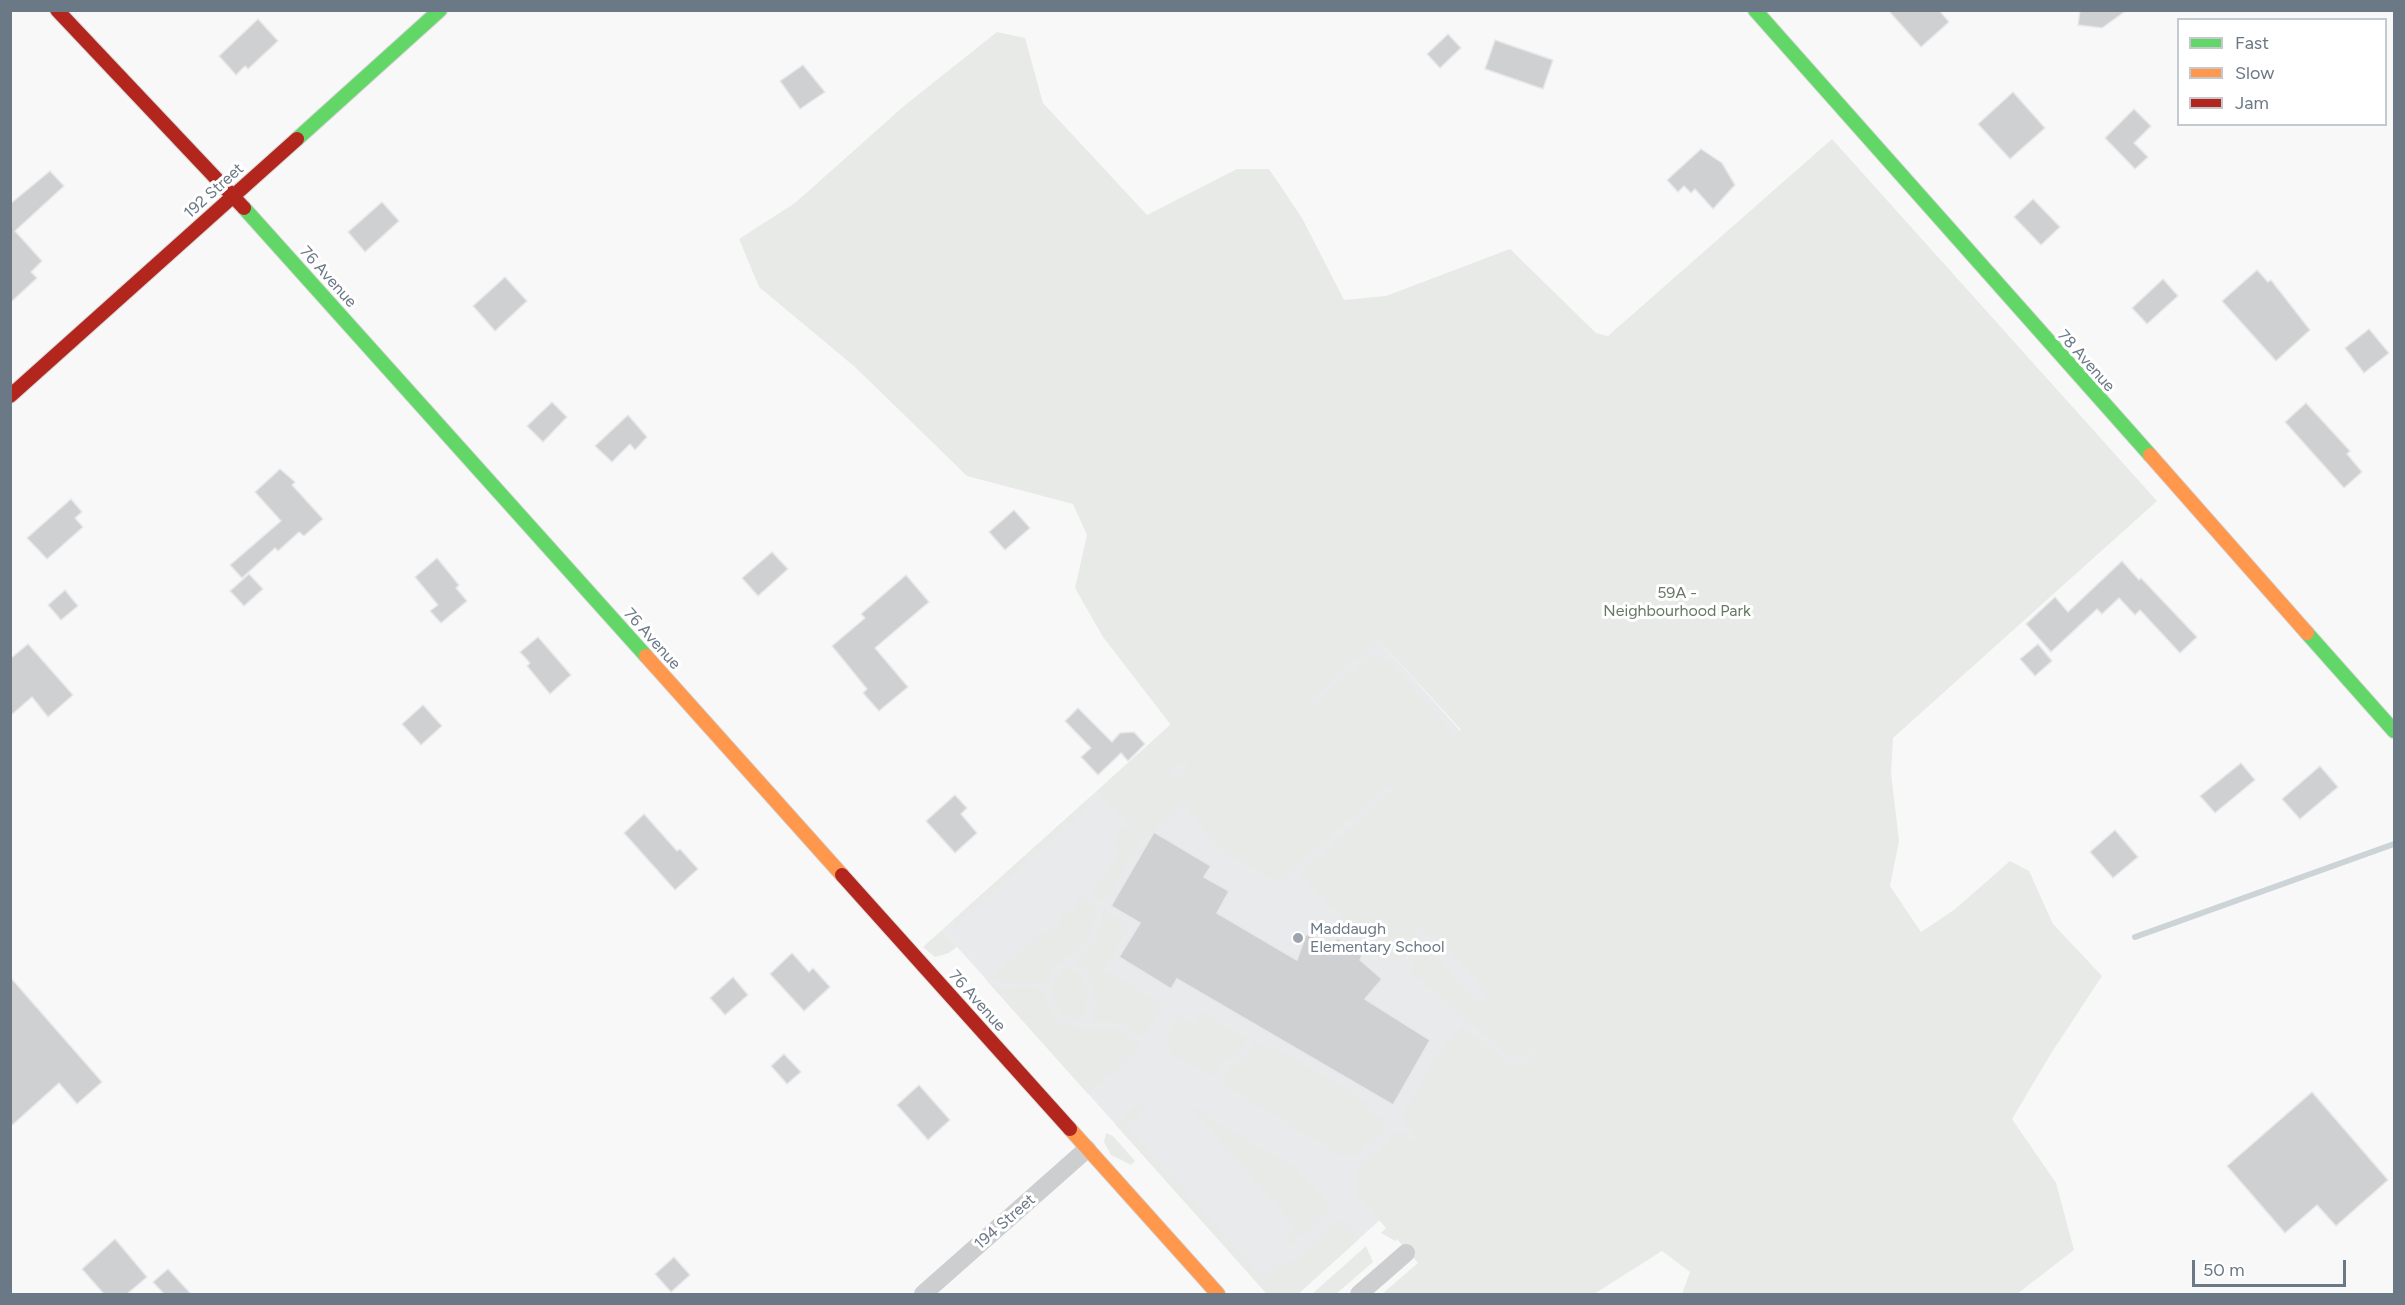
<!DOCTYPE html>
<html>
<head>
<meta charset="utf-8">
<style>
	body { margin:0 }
	#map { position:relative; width:2405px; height:1305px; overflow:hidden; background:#f8f8f8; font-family:Figtree,sans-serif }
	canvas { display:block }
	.frame { position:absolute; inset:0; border:12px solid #6b7886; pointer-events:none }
	.legend { position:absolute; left:2177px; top:18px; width:210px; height:108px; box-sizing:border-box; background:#fff; border:2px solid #c4c9cf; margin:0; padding:8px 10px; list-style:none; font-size:18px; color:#6b7886 }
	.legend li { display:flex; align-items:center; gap:12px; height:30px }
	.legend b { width:30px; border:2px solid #c4c9cf }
	.scale { position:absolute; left:2192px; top:1260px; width:154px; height:27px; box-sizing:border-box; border:3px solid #6b7886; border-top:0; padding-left:8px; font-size:18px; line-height:21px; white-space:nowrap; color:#6b7886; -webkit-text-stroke:4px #fff; paint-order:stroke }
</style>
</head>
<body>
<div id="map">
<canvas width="2405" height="1305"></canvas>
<div class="frame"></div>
<ul class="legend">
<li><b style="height:8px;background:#63d668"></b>Fast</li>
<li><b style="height:8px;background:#ff974d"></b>Slow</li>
<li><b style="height:8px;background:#b3261e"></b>Jam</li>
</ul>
<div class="scale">50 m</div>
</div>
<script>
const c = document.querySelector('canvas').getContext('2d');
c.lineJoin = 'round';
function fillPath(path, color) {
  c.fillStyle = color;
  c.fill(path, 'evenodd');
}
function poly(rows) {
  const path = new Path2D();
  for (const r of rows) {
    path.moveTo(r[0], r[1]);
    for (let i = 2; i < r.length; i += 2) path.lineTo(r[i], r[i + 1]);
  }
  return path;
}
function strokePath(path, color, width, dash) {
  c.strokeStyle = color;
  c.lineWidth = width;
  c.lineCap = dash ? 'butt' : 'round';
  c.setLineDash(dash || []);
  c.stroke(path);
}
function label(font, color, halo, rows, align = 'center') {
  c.font = font + ' Figtree,sans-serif';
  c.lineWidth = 6;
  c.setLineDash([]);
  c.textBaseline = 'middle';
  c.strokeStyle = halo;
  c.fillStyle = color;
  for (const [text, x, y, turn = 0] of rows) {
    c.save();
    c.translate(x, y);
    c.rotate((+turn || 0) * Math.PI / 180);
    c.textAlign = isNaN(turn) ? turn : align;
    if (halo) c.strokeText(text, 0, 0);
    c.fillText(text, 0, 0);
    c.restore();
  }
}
fillPath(poly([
	[1379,640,1666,961,1298,1294,1267,1294,942,930,1260,644]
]), '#e8eaeb');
fillPath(poly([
	[997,32,1025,38,1043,103,1147,215,1237,169,1269,169,1302,218,1344,300,1386,296,1510,249,1596,333,1608,336,1832,139,2157,501,1893,738,1891,773,1899,841,1890,886,1921,932,1954,910,2010,861,2029,871,2053,924,2102,976,2052,1052,2012,1119,2056,1183,2074,1250,2017,1294,1682,1294,1690,1272,1662,1251,1594,1294,1382,1294,1418,1263,1397,1239,1395,1241,1381,1233,1386,1228,1356,1193,1356,1169,1398,1131,1403,1131,1413,1142,1418,1137,1401,1117,1436,1057,1462,1026,1509,1063,1519,1065,1540,1052,1535,1047,1523,1057,1511,1057,1409,971,1412,963,1429,947,1471,997,1478,1003,1485,1001,1487,993,1433,933,1428,937,1418,927,1414,932,1423,942,1403,958,1394,958,1329,905,1300,873,1392,790,1387,785,1278,883,1223,851,1185,807,1195,798,1178,778,1190,767,1184,760,1171,771,1163,762,1112,809,1096,792,1171,725,1103,637,1075,588,1087,535,1073,504,967,476,855,367,759,287,739,239,795,203,904,106],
	[1379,640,1461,730,1455,735,1386,658,1368,657,1315,704,1311,699],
	[1164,766,1191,797,1143,840,1115,809],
	[1085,802,1089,806,957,924,953,920],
	[1126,825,1141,842,1105,901,1089,891,1105,876,1120,851,1113,847,1118,839,1117,833],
	[1082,897,1098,907,1091,935,1058,965,1055,963,1047,975,1050,977,1046,983,1003,982,992,977,1045,930,1050,934,1060,923,1059,917,1067,910,1072,914,1077,909,1073,905],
	[1104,910,1130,926,1104,970,1162,1005,1143,1038,1119,1022,1090,1022,1097,1004,1089,977,1092,975,1083,964,1080,967,1073,959,1095,941],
	[942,930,957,947,949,953,935,957,923,947],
	[1066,965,1079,974,1087,986,1085,1014,1078,1021,1062,1014,1052,993,1056,978],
	[987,981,1002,989,1025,986,1042,990,1054,1015,1052,1017,1063,1027,1065,1024,1087,1029,1114,1028,1140,1043,1134,1053,1088,1094],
	[1202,1012,1248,1039,1241,1050,1225,1060,1212,1077,1174,1056,1167,1047,1170,1030,1180,1015,1195,1024],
	[1255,1043,1267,1050,1271,1045,1367,1102,1364,1108,1385,1120,1385,1129,1356,1156,1344,1157,1225,1086,1223,1079,1230,1067,1244,1058],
	[1138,1104,1143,1106,1143,1111,1126,1126,1262,1278,1278,1265,1295,1260,1337,1222,1346,1223,1359,1239,1298,1294,1267,1294,1115,1124],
	[1187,1104,1295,1168,1328,1203,1330,1207,1327,1213,1290,1244,1286,1236,1296,1227],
	[1106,1133,1113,1136,1135,1161,1131,1165,1111,1155,1104,1142],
	[1366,1246,1373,1262,1336,1294,1312,1294]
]), '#e7eae6');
strokePath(poly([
	[2135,937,2394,844]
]), '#cdd4d7', 6);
const building = poly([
	[1888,10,1939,10,1949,22,1921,47,1888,10],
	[2080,10,2127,10,2102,28,2078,25,2080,10],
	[258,19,278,41,248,69,245,66,236,75,219,56,258,19],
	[1448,34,1461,48,1440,68,1427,54,1448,34],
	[1495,40,1553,60,1543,89,1485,69,1495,40],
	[803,65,825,92,800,109,780,81,803,65],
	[2013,92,2045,128,2010,159,1978,124,2013,92],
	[2134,109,2151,126,2134,143,2148,157,2135,169,2105,138,2134,109],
	[1701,149,1722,163,1735,185,1713,209,1695,189,1691,193,1684,186,1678,192,1667,180,1701,149],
	[50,171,64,186,15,231,42,261,31,272,37,278,10,303,10,204,50,171],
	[2033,199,2060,227,2041,245,2014,217,2033,199],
	[382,202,399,221,365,252,348,232,382,202],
	[2257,270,2268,282,2271,280,2310,330,2276,361,2222,301,2257,270],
	[505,277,527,301,495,331,473,306,505,277],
	[2163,279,2178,296,2147,324,2132,308,2163,279],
	[2369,329,2389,353,2364,373,2345,348,2369,329],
	[552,402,567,417,543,442,527,426,552,402],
	[2306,403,2350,451,2347,454,2362,472,2344,488,2285,422,2306,403],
	[628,415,647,437,635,450,630,444,612,462,595,446,628,415],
	[280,469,295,482,292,485,323,519,304,536,299,532,278,551,275,548,242,578,230,565,281,521,255,492,280,469],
	[71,499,82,512,75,518,83,527,47,559,27,538,71,499],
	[1014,510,1030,528,1005,550,989,532,1014,510],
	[772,552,788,569,758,596,742,578,772,552],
	[437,558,459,585,456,588,467,601,441,623,430,611,438,605,415,577,437,558],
	[2122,561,2139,580,2141,578,2197,637,2180,653,2140,610,2135,615,2119,598,2102,614,2097,609,2051,652,2026,624,2055,597,2068,612,2122,561],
	[249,574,263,589,244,606,230,591,249,574],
	[906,575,929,602,875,648,908,687,879,711,863,693,867,689,832,646,865,618,861,614,906,575],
	[65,590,78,606,61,620,48,605,65,590],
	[538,637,571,675,550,694,527,666,530,663,520,652,538,637],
	[28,644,73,695,48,717,32,697,10,716,10,659,28,644],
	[2038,644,2052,661,2035,676,2020,659,2038,644],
	[423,705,442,726,421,745,402,724,423,705],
	[1078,708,1112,742,1120,733,1134,732,1145,744,1128,761,1121,753,1098,775,1081,757,1091,748,1065,721,1078,708],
	[2241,763,2255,780,2215,813,2200,796,2241,763],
	[2320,766,2338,787,2300,819,2282,799,2320,766],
	[955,795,967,808,961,814,977,833,955,853,926,821,955,795],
	[644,814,677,851,680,849,698,869,675,890,624,833,644,814],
	[2115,830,2138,857,2113,878,2090,852,2115,830],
	[1154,832,1211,866,1204,877,1229,891,1217,913,1297,960,1306,934,1334,944,1337,938,1363,953,1360,960,1382,979,1365,999,1430,1040,1393,1105,1177,979,1171,989,1119,957,1140,923,1111,906,1154,832],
	[792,953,809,972,813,968,830,987,804,1011,770,974,792,953],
	[10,977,102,1082,77,1104,59,1083,10,1127,10,977],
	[733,977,748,995,725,1015,710,998,733,977],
	[784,1054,801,1072,787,1084,771,1066,784,1054],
	[919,1085,950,1120,928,1140,897,1105,919,1085],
	[2312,1092,2388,1180,2336,1226,2317,1205,2285,1233,2227,1166,2312,1092],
	[115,1239,147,1277,127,1294,104,1294,82,1269,115,1239],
	[674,1257,690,1275,671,1292,655,1274,674,1257],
	[168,1269,191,1294,164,1294,153,1282,168,1269]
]);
fillPath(building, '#cfd0d2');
strokePath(building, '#e8e8e8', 1.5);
const fast = poly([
	[1755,10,2150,455],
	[297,139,440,10],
	[244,208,646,656],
	[2307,633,2394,731]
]);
const slow = poly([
	[2150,455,2307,633],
	[646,656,842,875],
	[1070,1129,1218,1294]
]);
const jam = poly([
	[57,10,244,208],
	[10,396,297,139],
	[842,875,1070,1129]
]);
strokePath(fast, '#d5d6d7', 16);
strokePath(slow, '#d5d6d7', 16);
strokePath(jam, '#d5d6d7', 16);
strokePath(poly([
	[923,1294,1087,1149],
	[1359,1294,1406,1253]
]), '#cdcecf', 18);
strokePath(fast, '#63d668', 14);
strokePath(slow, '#ff974d', 14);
strokePath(jam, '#b3261e', 14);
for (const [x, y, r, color] of [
	[1298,938,6,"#9ca5ae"]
]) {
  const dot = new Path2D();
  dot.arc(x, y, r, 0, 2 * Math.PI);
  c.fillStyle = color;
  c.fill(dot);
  strokePath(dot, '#fff', 2);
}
label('16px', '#6b7886', '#fff', [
	["192 Street",214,191,-42],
	["76 Avenue",328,277,48],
	["78 Avenue",2086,361,48],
	["76 Avenue",652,639,48],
	["76 Avenue",977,1001,48],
	["194 Street",1005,1222,-41]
]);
label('16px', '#677965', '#fff', [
	["59A -",1677,593],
	["Neighbourhood Park",1677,611]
]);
label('16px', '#6b7886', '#fff', [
	["Maddaugh",1310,929],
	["Elementary School",1310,947]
], 'left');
</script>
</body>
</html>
